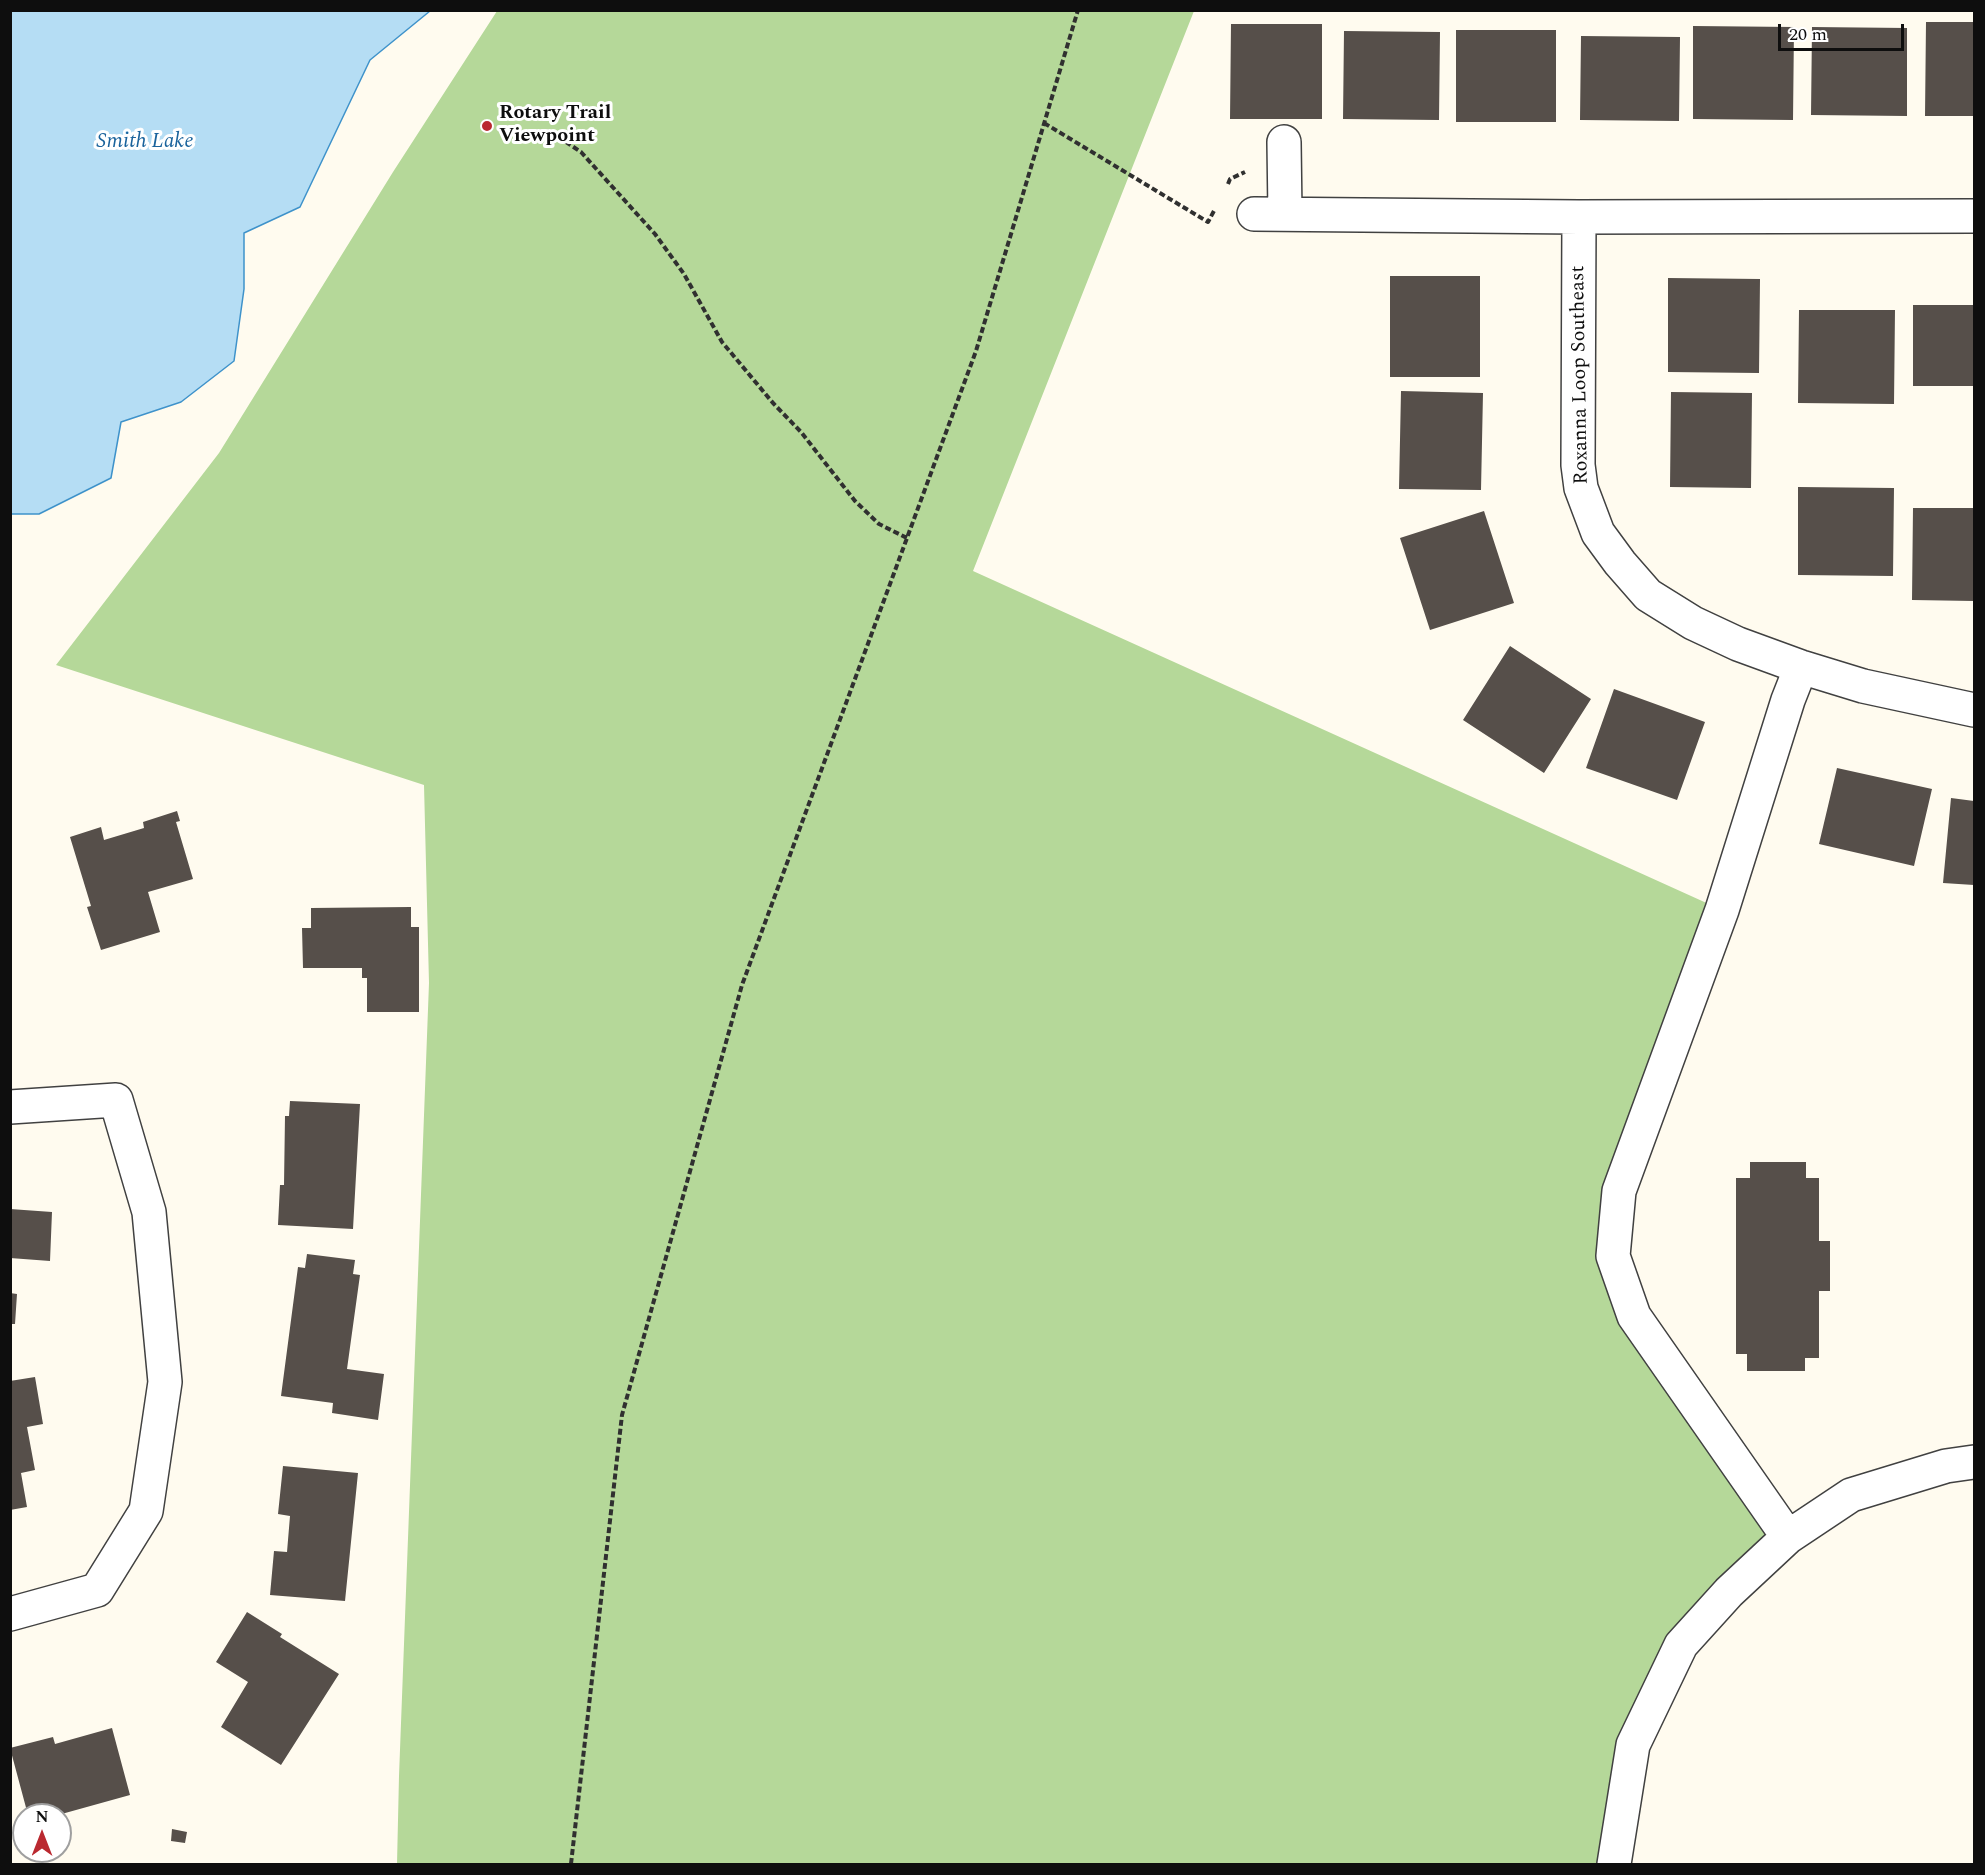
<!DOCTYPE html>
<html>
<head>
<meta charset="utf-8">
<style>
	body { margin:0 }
	#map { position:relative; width:1985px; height:1875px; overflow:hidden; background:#fffbef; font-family:Spectral,serif }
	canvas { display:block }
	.frame { position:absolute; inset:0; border:12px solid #0e0e0e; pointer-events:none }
	.north { position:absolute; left:12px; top:1803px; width:60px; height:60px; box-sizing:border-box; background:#fff; border:2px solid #9f9f9f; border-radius:50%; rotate:0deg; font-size:16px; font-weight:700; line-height:24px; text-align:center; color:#0e0e0e }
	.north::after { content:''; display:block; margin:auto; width:21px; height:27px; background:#ba2930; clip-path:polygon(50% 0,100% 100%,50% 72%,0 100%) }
	.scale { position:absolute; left:1778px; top:24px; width:126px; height:27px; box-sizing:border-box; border:3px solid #0e0e0e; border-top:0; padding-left:8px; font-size:18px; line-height:21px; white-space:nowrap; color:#0e0e0e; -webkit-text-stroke:4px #fff; paint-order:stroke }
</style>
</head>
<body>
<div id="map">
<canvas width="1985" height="1875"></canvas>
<div class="frame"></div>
<div class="north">N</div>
<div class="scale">20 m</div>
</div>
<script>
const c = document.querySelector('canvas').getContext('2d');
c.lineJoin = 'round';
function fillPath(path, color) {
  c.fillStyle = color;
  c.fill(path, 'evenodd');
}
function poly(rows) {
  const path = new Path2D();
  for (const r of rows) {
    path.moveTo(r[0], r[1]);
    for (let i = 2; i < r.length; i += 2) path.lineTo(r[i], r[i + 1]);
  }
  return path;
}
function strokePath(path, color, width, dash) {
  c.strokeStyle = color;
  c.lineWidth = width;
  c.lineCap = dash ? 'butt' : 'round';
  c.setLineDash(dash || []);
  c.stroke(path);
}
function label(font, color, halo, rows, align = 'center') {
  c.font = font + ' Spectral,serif';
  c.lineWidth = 6;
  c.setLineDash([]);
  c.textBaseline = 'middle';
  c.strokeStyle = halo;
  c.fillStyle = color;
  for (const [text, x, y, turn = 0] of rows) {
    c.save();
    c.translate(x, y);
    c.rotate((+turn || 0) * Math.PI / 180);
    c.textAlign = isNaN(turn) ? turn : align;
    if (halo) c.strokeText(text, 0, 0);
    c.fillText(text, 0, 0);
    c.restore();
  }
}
fillPath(poly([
	[497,11,1194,11,973,571,1722,910,1613,1256,1788,1537,1729,1592,1633,1745,1614,1864,397,1864,399,1776,429,983,424,785,56,665,219,453,393,172]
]), '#b5d899');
const water = poly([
	[10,11,430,11,370,60,300,207,244,233,244,289,234,361,181,402,121,422,111,478,39,514,11,514,10,11]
]);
fillPath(water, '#b5ddf4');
strokePath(water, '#3e92ca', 1.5);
fillPath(poly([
	[1926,22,1974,22,1974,116,1925,116],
	[1231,24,1322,24,1322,119,1230,119],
	[1693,26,1794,27,1793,120,1693,119],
	[1812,27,1907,28,1907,116,1811,115],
	[1456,30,1556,30,1556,122,1456,122],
	[1344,31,1440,32,1439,120,1343,119],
	[1581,36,1680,37,1679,121,1580,120],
	[1390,276,1480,276,1480,377,1390,377],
	[1668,278,1760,279,1759,373,1668,372],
	[1913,305,1974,305,1974,386,1913,386],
	[1799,310,1895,310,1894,404,1798,403],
	[1401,391,1483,393,1481,490,1399,489],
	[1671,392,1752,393,1751,488,1670,487],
	[1798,487,1894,488,1893,576,1798,575],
	[1913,508,1974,508,1974,601,1912,600],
	[1484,511,1514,603,1430,630,1400,538],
	[1510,646,1591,699,1544,773,1463,720],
	[1614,689,1705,722,1677,800,1586,768],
	[1837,768,1932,789,1914,866,1819,844],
	[1951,798,1974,801,1974,885,1943,883],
	[177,811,180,821,176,822,193,879,148,892,160,932,101,950,87,907,91,906,70,837,101,827,104,840,144,828,143,822],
	[411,907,411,927,419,927,419,1012,367,1012,367,978,362,978,362,968,303,968,302,928,311,928,311,908],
	[290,1101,360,1104,353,1229,278,1225,280,1185,284,1185,285,1116,289,1116],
	[1750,1162,1806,1162,1806,1178,1819,1178,1819,1241,1830,1241,1830,1291,1819,1291,1819,1358,1805,1358,1805,1371,1747,1371,1747,1354,1736,1354,1736,1178,1750,1178],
	[10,1209,52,1212,50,1261,10,1258],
	[307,1254,355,1260,353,1274,360,1275,347,1369,384,1374,378,1420,332,1413,333,1403,281,1396,298,1267,305,1268],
	[10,1293,17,1294,15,1324,10,1324],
	[35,1377,43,1424,27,1427,35,1470,21,1473,27,1507,10,1510,10,1381],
	[283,1466,358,1473,345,1601,270,1595,274,1551,287,1552,290,1516,278,1514],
	[247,1612,282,1634,280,1637,339,1674,281,1765,221,1727,248,1682,216,1662],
	[112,1728,130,1795,58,1815,28,1815,10,1748,53,1737,55,1744],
	[172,1829,187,1832,185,1843,171,1841]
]), '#564f4a');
const minor = poly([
	[1284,142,1285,214],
	[1254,214,1579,217,1974,216],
	[1579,217,1578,465,1581,488,1598,533,1620,563,1648,595,1693,623,1738,644,1801,667,1863,686,1974,710],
	[10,1107,116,1100,149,1212,165,1382,146,1511,97,1590,10,1614],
	[1788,1537,1634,1316,1613,1256,1619,1191,1722,910,1788,700,1801,667],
	[1614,1864,1633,1745,1681,1645,1729,1592,1788,1537,1851,1495,1946,1466,1974,1462]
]);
strokePath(minor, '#414141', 36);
strokePath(poly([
	[1044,123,1208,222,1215,209],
	[505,133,554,134,581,152,655,234,684,274,722,342,773,403,801,432,855,501,879,524,907,538],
	[1228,184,1230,179,1245,172],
	[571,1864,622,1415,742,985,976,351,1078,10]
]), '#303030', 4, [6, 3]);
strokePath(minor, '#fff', 33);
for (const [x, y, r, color] of [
	[487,126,6,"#ba2930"]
]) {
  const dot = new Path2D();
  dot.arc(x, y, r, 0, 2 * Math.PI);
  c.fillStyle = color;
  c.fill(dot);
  strokePath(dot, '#fff', 2);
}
label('bold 20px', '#0e0e0e', '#fff', [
	["Rotary Trail",499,114],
	["Viewpoint",499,137]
], 'left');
label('20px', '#0e0e0e', '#fff', [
	["Roxanna Loop Southeast",1581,375,-91]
]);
label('italic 21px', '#1a639c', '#fff', [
	["Smith Lake",145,143]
]);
</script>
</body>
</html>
